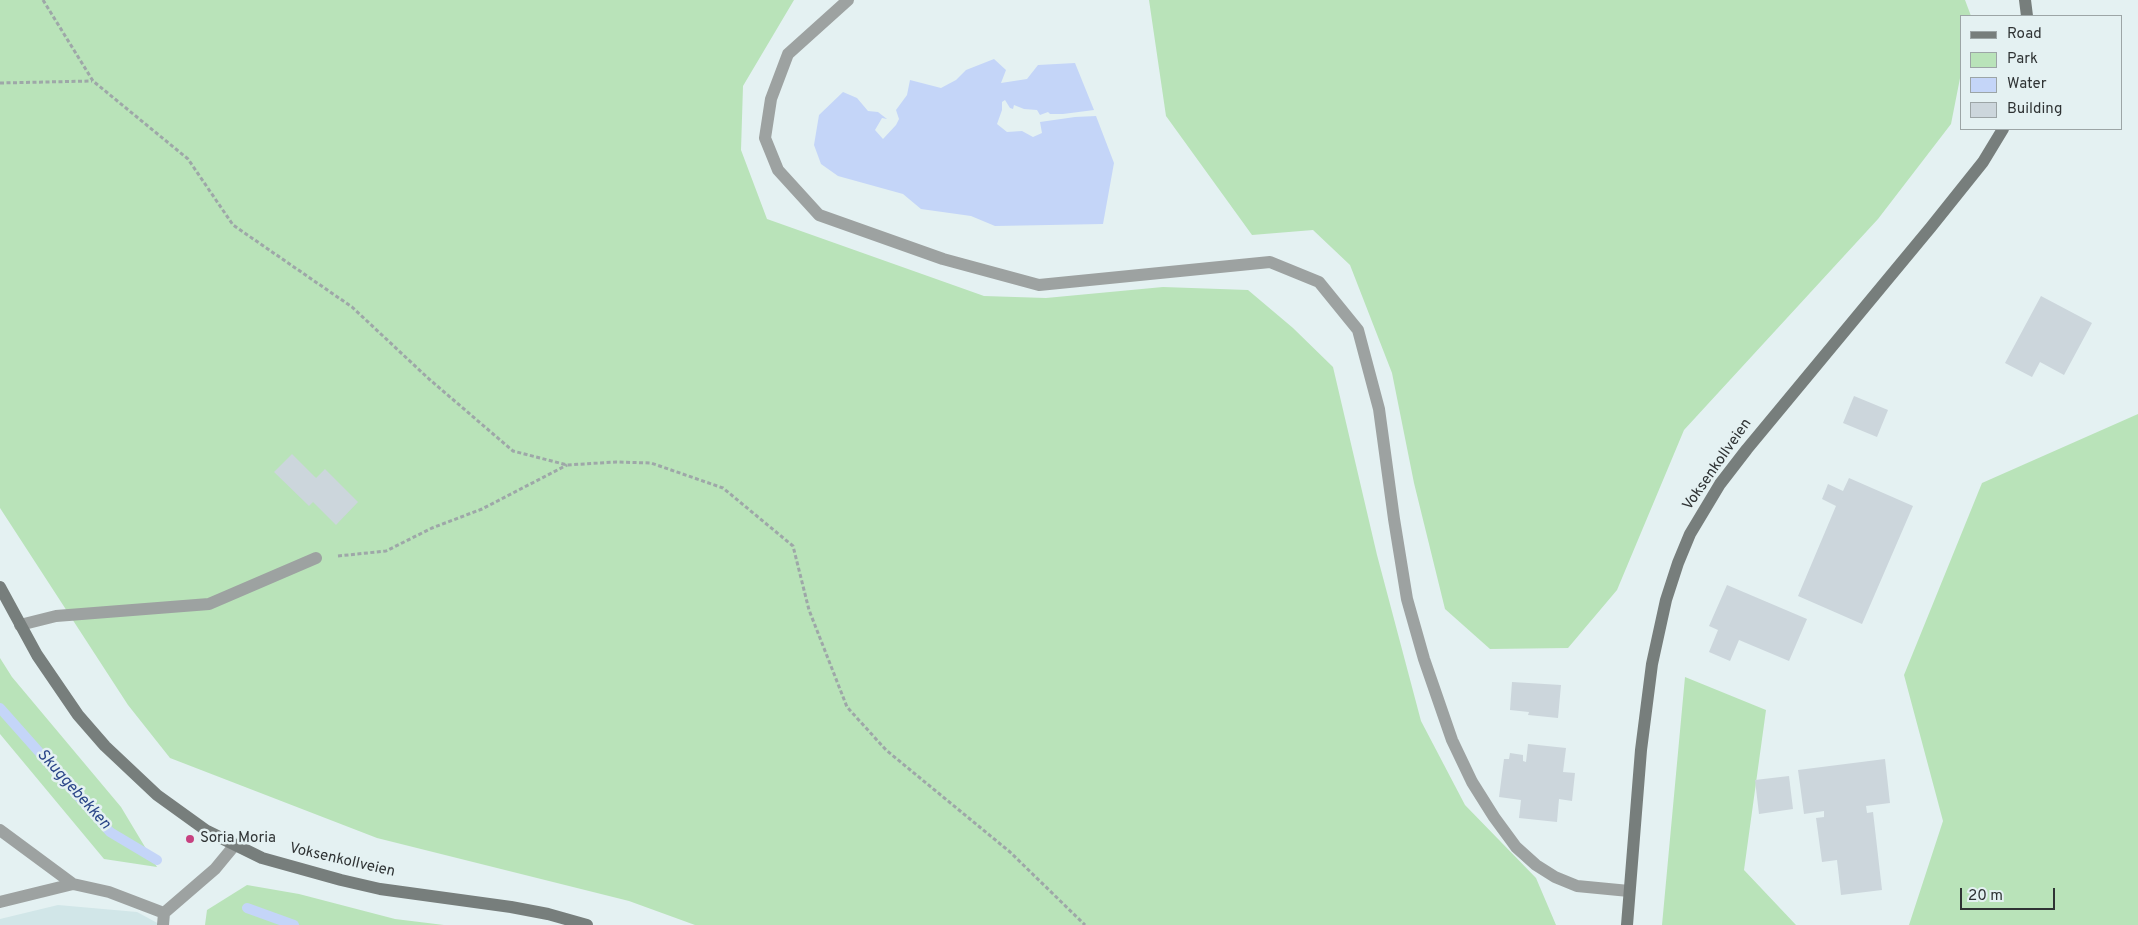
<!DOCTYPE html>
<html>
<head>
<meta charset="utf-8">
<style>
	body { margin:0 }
	#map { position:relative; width:2138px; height:925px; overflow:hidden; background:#e4f1f2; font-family:Overpass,sans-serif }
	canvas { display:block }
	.legend { position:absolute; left:1960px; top:15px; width:162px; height:115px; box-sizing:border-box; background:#e4f1f2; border:1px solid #9ca5a6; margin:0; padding:6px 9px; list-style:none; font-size:15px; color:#2f3334 }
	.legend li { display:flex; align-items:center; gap:10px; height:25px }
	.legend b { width:25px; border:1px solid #9ca5a6 }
	.scale { position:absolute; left:1960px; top:888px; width:95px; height:22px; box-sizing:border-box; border:2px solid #2f3334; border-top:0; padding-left:6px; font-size:15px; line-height:18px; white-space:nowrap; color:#2f3334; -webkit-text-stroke:4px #e4f1f2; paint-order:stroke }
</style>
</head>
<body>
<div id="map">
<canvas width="2138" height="925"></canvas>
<ul class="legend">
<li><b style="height:6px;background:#777e7c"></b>Road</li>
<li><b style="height:14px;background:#b9e3b9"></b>Park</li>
<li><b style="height:14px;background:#c4d5f8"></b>Water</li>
<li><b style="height:14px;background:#ccd6dc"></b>Building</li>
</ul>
<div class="scale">20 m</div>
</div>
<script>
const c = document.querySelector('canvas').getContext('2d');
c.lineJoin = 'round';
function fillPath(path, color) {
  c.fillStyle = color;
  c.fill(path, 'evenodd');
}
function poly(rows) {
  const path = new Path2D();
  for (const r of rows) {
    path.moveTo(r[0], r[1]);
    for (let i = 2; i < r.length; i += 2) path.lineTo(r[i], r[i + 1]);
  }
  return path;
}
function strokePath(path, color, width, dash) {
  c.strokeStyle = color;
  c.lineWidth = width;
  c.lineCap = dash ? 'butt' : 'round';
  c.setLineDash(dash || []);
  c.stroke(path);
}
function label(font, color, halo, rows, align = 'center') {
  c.font = font + ' Overpass,sans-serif';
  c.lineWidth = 5;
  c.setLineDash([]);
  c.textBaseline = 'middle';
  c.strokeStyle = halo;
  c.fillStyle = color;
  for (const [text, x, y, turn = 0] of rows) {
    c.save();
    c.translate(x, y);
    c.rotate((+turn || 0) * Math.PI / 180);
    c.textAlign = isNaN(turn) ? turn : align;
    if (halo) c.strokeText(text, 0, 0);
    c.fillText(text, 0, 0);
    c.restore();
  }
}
fillPath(poly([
	[58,905,137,912,161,925,0,925,0,919]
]), '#d1e6e8');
fillPath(poly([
	[0,0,794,0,743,86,741,150,767,219,984,296,1046,298,1163,287,1248,290,1293,328,1333,367,1377,555,1421,721,1465,805,1536,878,1556,925,695,925,629,901,377,838,170,758,128,705,0,508],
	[1149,0,1965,0,1971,16,1962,16,1962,68,1951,124,1878,219,1684,430,1617,590,1568,648,1490,649,1445,609,1414,483,1392,373,1350,265,1313,230,1252,235,1166,116],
	[2138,414,2138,925,1909,925,1943,821,1904,675,1982,483],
	[0,658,12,677,121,807,157,867,104,859,0,734],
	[1685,677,1766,710,1744,870,1796,925,1662,925],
	[247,885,299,894,395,919,444,925,205,925,207,910]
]), '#b9e3b9');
fillPath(poly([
	[994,59,1006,70,1001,83,1027,79,1038,65,1075,63,1094,110,1063,114,1050,114,1048,112,1040,115,1037,110,1024,109,1014,105,1013,109,1010,108,1005,100,1002,102,1002,110,997,124,1007,132,1022,131,1033,137,1042,133,1040,122,1075,117,1096,116,1114,163,1103,224,995,226,971,216,921,209,903,194,838,176,821,164,814,145,819,115,843,92,857,98,868,111,878,112,887,119,882,118,875,130,883,139,896,125,899,119,896,110,907,95,910,80,941,88,956,80,966,70]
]), '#c4d5f8');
strokePath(poly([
	[0,708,110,832,157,860],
	[247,908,294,925]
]), '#c4d5f8', 10);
fillPath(poly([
	[2041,296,2092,323,2064,375,2040,362,2032,377,2005,363],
	[1854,396,1888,410,1877,437,1843,423],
	[292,454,316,478,325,469,358,502,336,525,313,502,309,506,274,472],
	[1849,478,1913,506,1862,624,1798,596,1836,506,1822,499,1828,484,1843,491],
	[1727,585,1807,619,1789,661,1739,640,1730,661,1709,652,1718,630,1709,626],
	[1512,682,1561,685,1558,718,1528,715,1529,712,1510,710],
	[1528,744,1566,748,1563,772,1575,773,1572,801,1559,799,1557,822,1519,818,1521,800,1499,797,1504,759,1509,759,1510,753,1523,755,1523,761,1526,762],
	[1885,759,1890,803,1866,806,1867,813,1873,812,1882,890,1841,895,1837,860,1822,862,1816,818,1824,817,1824,811,1804,814,1798,770],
	[1789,776,1793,809,1759,814,1755,780]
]), '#ccd6dc');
strokePath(poly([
	[43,0,93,81,188,159,233,225,352,307,429,379,513,451,567,465,616,462,651,463,723,488,793,546,809,610,847,707,886,750,1010,852,1085,925],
	[0,83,92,81],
	[338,556,386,551,432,528,482,509,567,465]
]), '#9ea7a8', 3, [4, 2.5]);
strokePath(poly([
	[848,0,788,54,771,99,765,138,778,170,819,215,943,259,1039,285,1270,262,1319,282,1358,330,1379,409,1394,519,1407,599,1424,659,1452,740,1472,782,1494,817,1516,847,1536,865,1555,877,1577,886,1629,891],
	[20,625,56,616,209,604,316,558],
	[0,830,73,884,109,892,164,913],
	[0,902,73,884],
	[163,925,164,913,215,869,234,846]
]), '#9da2a1', 12);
strokePath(poly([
	[2025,0,2027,16],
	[0,587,37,655,78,715,105,746,157,795,207,831,262,858,341,880,380,889,511,907,548,914,587,925],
	[1627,925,1641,750,1652,664,1666,600,1678,563,1690,534,1720,484,1747,449,1931,227,1983,162,2003,129]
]), '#777e7c', 12);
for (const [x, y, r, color] of [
	[190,839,5,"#c74180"]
]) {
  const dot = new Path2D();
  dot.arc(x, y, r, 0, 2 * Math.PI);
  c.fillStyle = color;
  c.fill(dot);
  strokePath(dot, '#e4f1f2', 2);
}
label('15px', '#2f3334', '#e4f1f2', [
	["Voksenkollveien",1718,465,-55],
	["Voksenkollveien",342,861,13]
]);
label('15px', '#2f3334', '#e4f1f2', [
	["Soria Moria",200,839]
], 'left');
label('italic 16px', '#2a4588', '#e4f1f2', [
	["Skuggebekken",73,790,48]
]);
</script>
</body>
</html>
